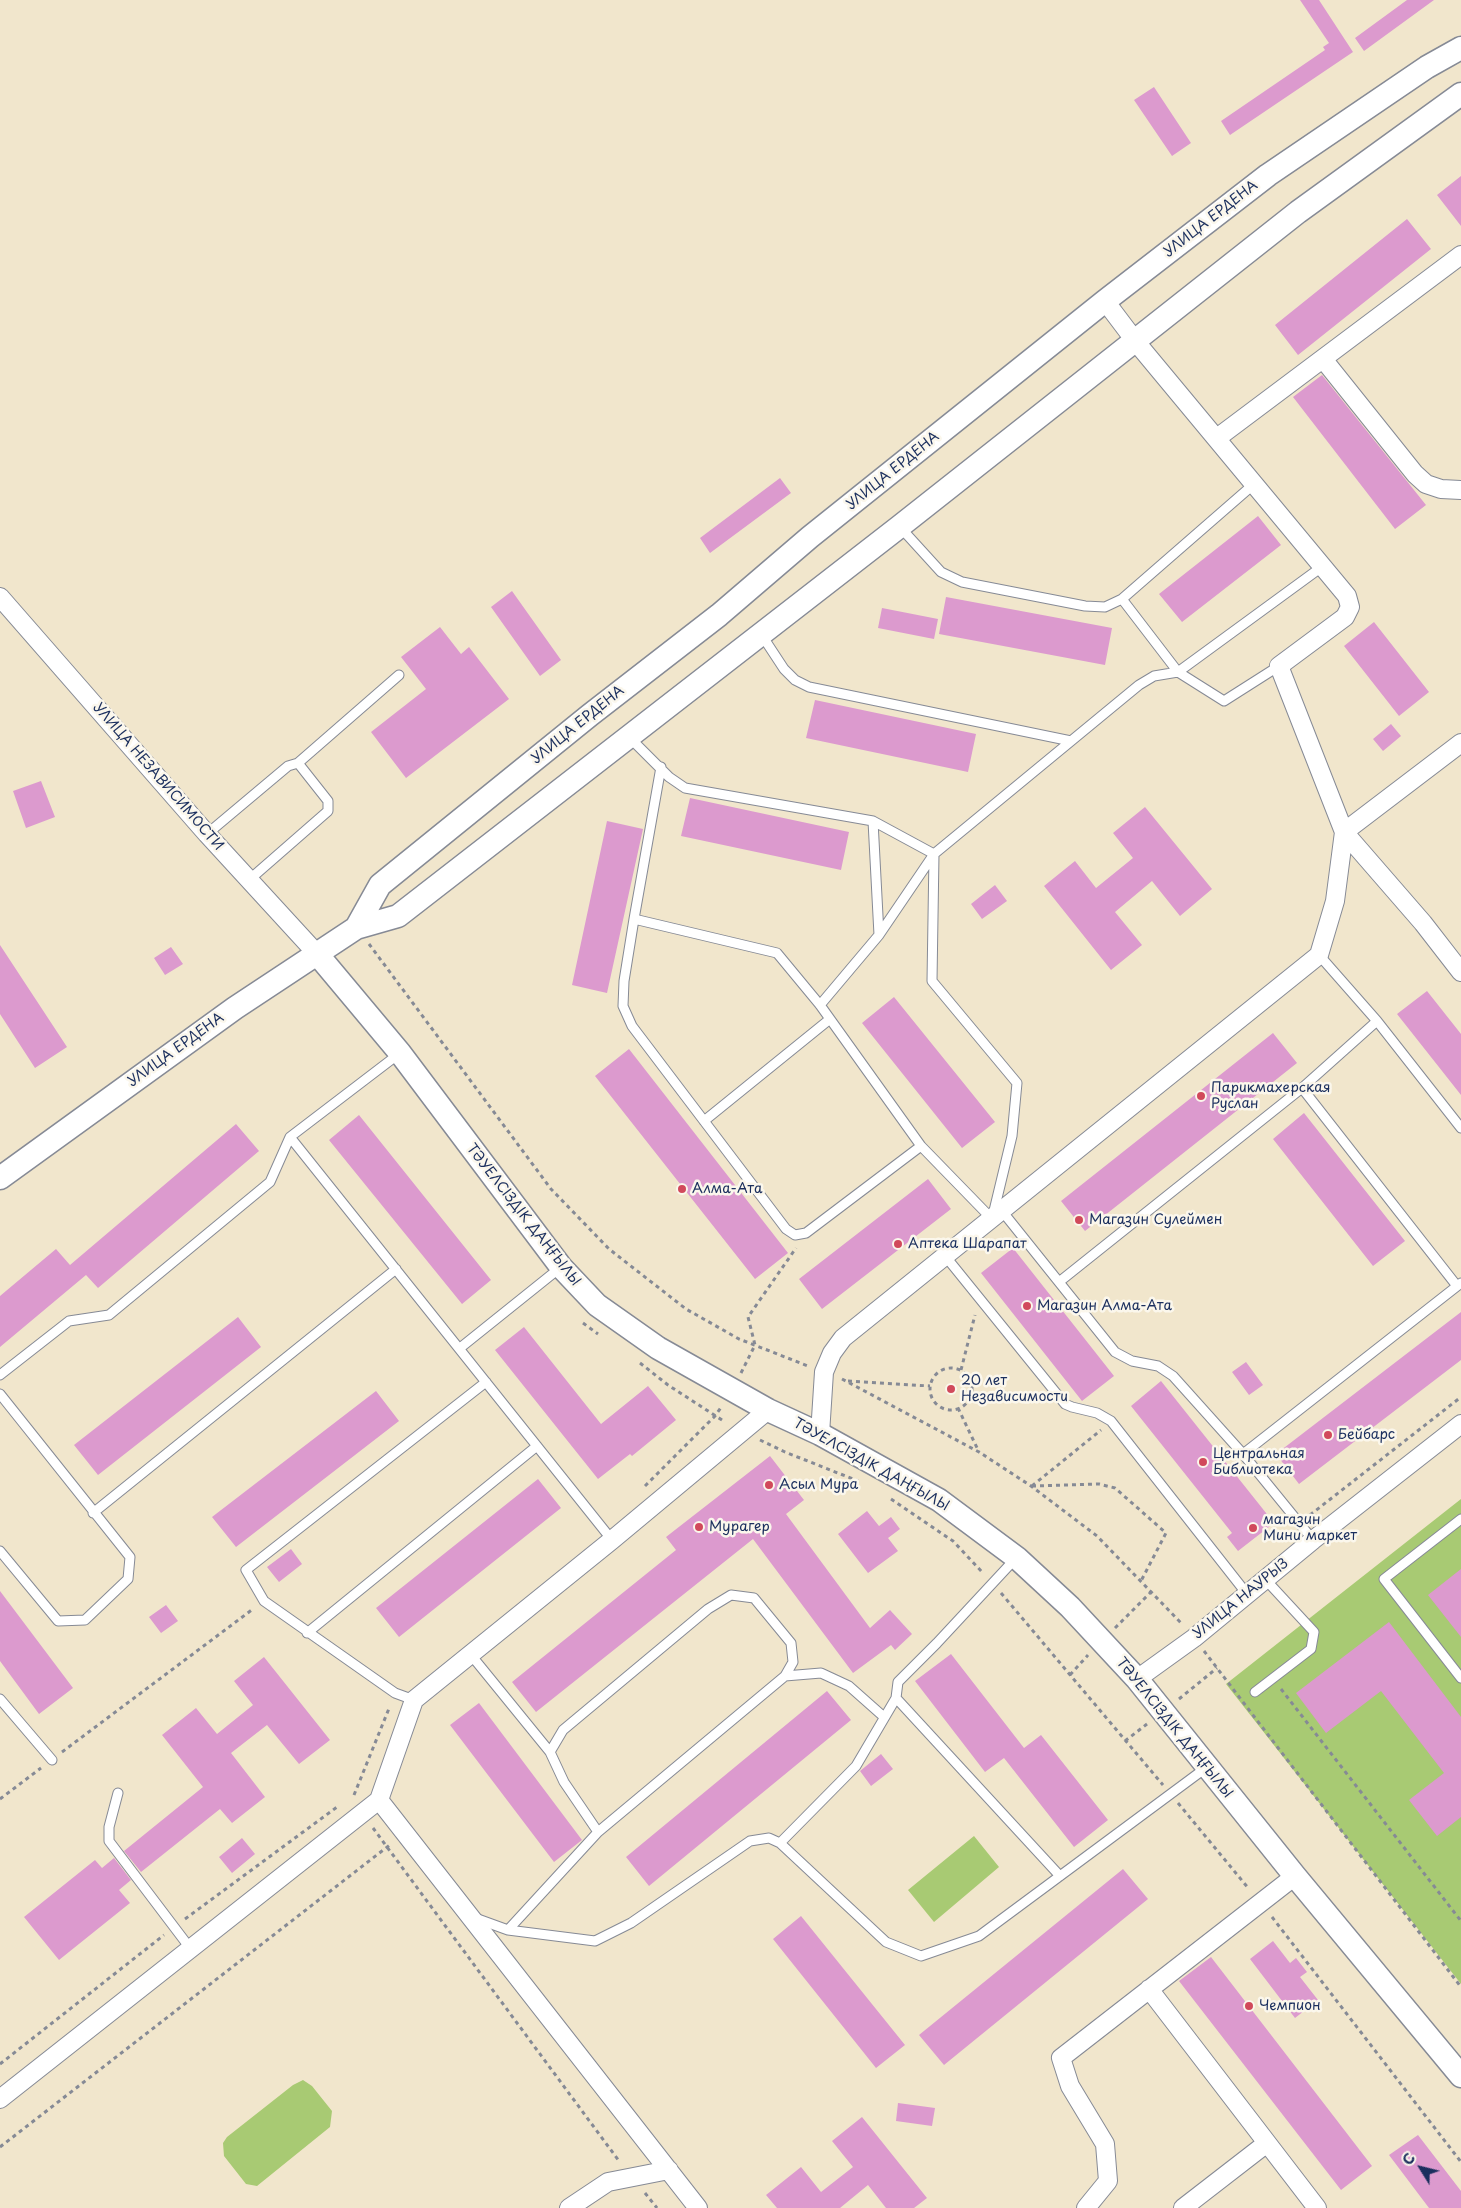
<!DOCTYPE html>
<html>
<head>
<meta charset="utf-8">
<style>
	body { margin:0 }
	#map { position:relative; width:1461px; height:2208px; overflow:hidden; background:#f1e6cc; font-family:"Playpen Sans",sans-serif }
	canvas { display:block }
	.north { position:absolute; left:1396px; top:2143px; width:50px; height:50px; -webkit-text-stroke:4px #fbf7ec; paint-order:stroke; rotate:306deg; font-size:14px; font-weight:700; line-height:20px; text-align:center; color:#1b2f5e }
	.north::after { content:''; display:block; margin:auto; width:18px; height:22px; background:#1b2f5e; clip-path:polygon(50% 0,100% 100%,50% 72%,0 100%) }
</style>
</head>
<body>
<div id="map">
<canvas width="1461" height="2208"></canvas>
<div class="north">С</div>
</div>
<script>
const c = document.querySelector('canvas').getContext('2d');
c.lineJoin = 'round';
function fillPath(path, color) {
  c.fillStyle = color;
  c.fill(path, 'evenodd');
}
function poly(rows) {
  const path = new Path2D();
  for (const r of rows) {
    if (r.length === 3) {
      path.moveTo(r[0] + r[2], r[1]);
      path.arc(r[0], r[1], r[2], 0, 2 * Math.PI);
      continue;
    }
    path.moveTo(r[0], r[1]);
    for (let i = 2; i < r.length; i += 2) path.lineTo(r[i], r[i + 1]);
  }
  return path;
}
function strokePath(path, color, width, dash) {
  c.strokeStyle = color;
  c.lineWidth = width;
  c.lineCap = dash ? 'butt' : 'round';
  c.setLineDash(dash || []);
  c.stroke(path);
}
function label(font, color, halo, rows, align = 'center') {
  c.font = font + ' "Playpen Sans",sans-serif';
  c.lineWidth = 5;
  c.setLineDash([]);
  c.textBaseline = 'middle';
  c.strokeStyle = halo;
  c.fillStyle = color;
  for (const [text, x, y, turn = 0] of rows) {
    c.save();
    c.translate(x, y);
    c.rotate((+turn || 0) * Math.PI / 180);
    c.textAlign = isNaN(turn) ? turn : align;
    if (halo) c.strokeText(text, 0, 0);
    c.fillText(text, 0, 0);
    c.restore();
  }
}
fillPath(poly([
	[1461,1499,1461,1984,1226,1684],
	[974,1836,999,1867,934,1922,908,1890],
	[303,2080,312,2086,332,2111,330,2127,257,2186,246,2184,224,2156,223,2143,227,2137,293,2085]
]), '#a8ca73');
fillPath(poly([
	[1300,0,1319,0,1353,52,1230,135,1221,121,1325,50,1323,47,1329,43],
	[1407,0,1434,0,1364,51,1355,38],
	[1154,87,1191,143,1172,156,1134,100],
	[1461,176,1461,226,1437,195],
	[1407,219,1431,249,1298,355,1275,325],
	[1322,375,1426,505,1395,529,1293,397],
	[780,478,791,493,710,553,700,538],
	[1258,516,1281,545,1182,622,1159,594],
	[512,591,561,660,540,676,491,607],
	[946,597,1112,628,1105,665,939,634],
	[882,608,938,619,934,639,878,628],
	[1374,622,1429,692,1399,716,1344,646],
	[440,627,461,654,469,647,509,699,406,778,371,732,426,689,401,657],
	[815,700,976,734,968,772,806,738],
	[1391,724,1401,736,1383,751,1373,739],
	[41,781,55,817,26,828,13,791],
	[690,798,849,832,841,870,681,836],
	[1145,807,1212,889,1180,916,1152,881,1115,912,1142,945,1111,970,1044,886,1075,861,1096,888,1133,858,1113,833],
	[607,821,643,829,607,993,572,985],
	[995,885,1007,901,982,919,971,904],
	[0,945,67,1047,35,1068,0,1014],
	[171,947,183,964,165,975,154,958],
	[1427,991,1461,1034,1461,1095,1397,1014],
	[894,997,995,1122,962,1148,862,1023],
	[1273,1033,1297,1063,1085,1231,1061,1201],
	[629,1049,788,1253,755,1279,595,1076],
	[1304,1113,1405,1241,1373,1266,1273,1139],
	[359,1115,491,1280,462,1304,329,1140],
	[236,1124,259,1151,98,1288,86,1275,0,1347,0,1296,56,1249,70,1265],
	[928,1179,951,1209,822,1309,799,1279],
	[1013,1248,1114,1376,1082,1401,981,1273],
	[1461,1312,1461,1360,1299,1484,1276,1454],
	[238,1317,261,1347,98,1475,74,1445],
	[524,1327,601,1424,648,1386,676,1420,632,1456,630,1454,598,1479,495,1350],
	[1246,1362,1263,1385,1249,1395,1232,1372],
	[1161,1381,1274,1523,1238,1551,1227,1537,1232,1533,1131,1406],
	[376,1391,399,1421,236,1547,212,1517],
	[770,1456,804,1500,786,1514,870,1628,890,1610,912,1634,895,1650,891,1645,853,1673,753,1539,536,1712,512,1682,676,1550,666,1537],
	[538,1479,561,1508,399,1637,376,1608],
	[867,1511,879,1526,891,1517,900,1529,888,1538,898,1551,868,1573,838,1534],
	[291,1549,302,1564,279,1582,267,1567],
	[1461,1569,1461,1637,1428,1595],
	[0,1591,73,1688,39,1714,0,1661],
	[166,1605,178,1621,161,1633,149,1617],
	[1389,1622,1461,1717,1461,1817,1437,1836,1409,1800,1444,1773,1381,1691,1326,1733,1296,1693],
	[951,1654,1024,1748,1041,1735,1108,1820,1074,1847,1004,1758,985,1772,915,1681],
	[264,1657,330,1740,299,1764,267,1725,231,1753,265,1797,232,1823,220,1809,141,1872,124,1851,203,1787,162,1735,196,1708,217,1734,253,1705,234,1681],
	[827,1691,851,1720,649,1886,626,1857],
	[479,1703,582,1840,554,1862,450,1725],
	[881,1754,893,1769,871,1786,860,1771],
	[242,1838,255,1854,232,1873,219,1857],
	[114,1858,131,1880,119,1890,130,1903,59,1960,24,1917,95,1860,102,1868],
	[1123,1869,1148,1899,944,2065,919,2035],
	[801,1916,905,2045,876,2068,773,1939],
	[1273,1941,1290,1963,1296,1958,1307,1972,1300,1977,1318,2000,1295,2018,1250,1959],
	[1211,1957,1372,2166,1341,2190,1179,1981],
	[898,2103,935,2108,932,2126,896,2121],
	[862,2117,927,2198,914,2208,886,2208,868,2185,840,2208,777,2208,766,2195,801,2167,821,2192,853,2167,832,2141],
	[1418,2135,1461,2191,1461,2208,1429,2208,1389,2155]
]), '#dc9ace');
const service = poly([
	[900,527,941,572,962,582,1085,606,1105,607,1122,599,1254,484],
	[1122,599,1178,672,1323,566],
	[761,634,784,669,795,680,809,687,1071,741],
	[629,737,669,777,685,788,873,821,934,854,932,981,1017,1083,1012,1136,992,1219,921,1146],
	[298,763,399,675],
	[873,821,879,935],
	[207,834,288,766,298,763,328,801,328,811,249,880],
	[634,919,777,953,820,1005,921,1146,806,1233,795,1235,786,1229,632,1026,623,1006,624,981,634,919,661,767],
	[1319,955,1377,1021],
	[820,1005,879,935,934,854,1139,685,1154,676,1178,672,1224,701,1279,666],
	[1302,1088,1457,1286],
	[704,1121,830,1019],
	[290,1137,612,1540],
	[1002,1211,1115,1352,1132,1361,1158,1366,1173,1376,1243,1454],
	[946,1257,1065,1404,1072,1407,1097,1413,1111,1421,1247,1594],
	[1059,1282,1302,1088,1377,1021,1461,1128],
	[460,1348,561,1267],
	[0,1375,69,1321,109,1315,270,1182,290,1137,400,1053],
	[0,1394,130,1557,128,1579,85,1620,58,1621,0,1551],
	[93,1513,396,1269],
	[1461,1519,1384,1579,1461,1678],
	[1313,1540,1243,1454,1461,1283],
	[1016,1558,937,1643,898,1682,896,1698,1060,1876],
	[307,1633,537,1446],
	[471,1655,550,1752,564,1782,598,1832],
	[785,1676,821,1673,849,1686,884,1717],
	[1255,1692,1311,1649,1314,1632,1265,1579],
	[0,1699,52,1760],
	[414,1700,395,1693,264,1601,246,1570,486,1382],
	[118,1793,109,1827,109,1841,190,1948],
	[780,1843,856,1766,896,1698],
	[475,1918,508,1930,595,1941,631,1923,750,1841,769,1838,780,1843,886,1942,921,1956,979,1936,1207,1767],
	[508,1930,598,1832,785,1676,793,1662,791,1643,754,1598,731,1595,708,1609,563,1730,550,1752]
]);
const minor = poly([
	[1105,301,1136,342,1347,596,1350,607,1345,617,1279,666,1344,832,1423,923,1461,972],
	[1323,359,1415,474,1426,484,1441,489,1461,490],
	[1217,438,1461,255],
	[0,597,207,834,318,955],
	[820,1434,824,1372,832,1353,843,1338,1319,955,1335,901,1344,832,1461,743],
	[1137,1679,1194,1638,1313,1540,1461,1424],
	[379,1800,698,2208],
	[1149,1989,1317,2208],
	[0,2099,379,1800,414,1700,612,1540,768,1410],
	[569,2208,608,2182,669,2170],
	[1086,2208,1108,2181,1105,2144,1070,2086,1061,2058,1295,1876],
	[1183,2208,1267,2143]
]);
const tertiary = poly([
	[356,928,380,885,590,715,719,615,810,537,1105,301,1268,175,1427,67,1461,48],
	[318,955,400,1053,561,1267,597,1305,658,1348,768,1410,820,1434,939,1500,1017,1558,1070,1607,1137,1679,1295,1876,1461,2076],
	[0,1178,235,1008,356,928,398,916,899,527,1298,212,1461,94]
]);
strokePath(service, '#868a95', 11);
strokePath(minor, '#868a95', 20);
strokePath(tertiary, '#868a95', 25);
strokePath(poly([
	[369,944,551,1189,609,1249,686,1309,739,1339,808,1366],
	[583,1323,598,1334],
	[640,1363,668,1385,725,1422],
	[951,1389,21],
	[961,1370,975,1315],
	[741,1373,755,1345,748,1317,796,1248],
	[842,1379,979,1452,1031,1486,1097,1536,1183,1625],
	[848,1381,930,1386],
	[958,1408,979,1452],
	[760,1440,785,1452,858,1481],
	[645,1486,715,1416,722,1406],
	[1032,1486,1099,1484,1115,1488,1166,1533,1141,1581],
	[1032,1486,1101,1430],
	[891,1499,953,1541,983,1573],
	[1310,1515,1461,1397],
	[1001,1593,1163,1785],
	[1115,1628,1152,1591],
	[1204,1651,1461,1987],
	[1070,1675,1088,1655],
	[1281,1689,1461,1921],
	[1179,1699,1217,1668],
	[1125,1741,1147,1724],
	[62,1752,253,1609],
	[354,1795,390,1706],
	[0,1799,41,1768],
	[1178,1803,1249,1889],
	[373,1828,619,2161],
	[1272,1917,1461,2162],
	[185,1919,337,1807],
	[0,2064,164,1935],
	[0,2147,391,1844],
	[645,2193,657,2208]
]), '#868a95', 3, [4, 4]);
strokePath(service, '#fff', 9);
strokePath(minor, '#fff', 18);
strokePath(tertiary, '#fff', 22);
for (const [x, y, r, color] of [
	[1201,1096,5,"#d1495b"],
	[682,1189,5,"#d1495b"],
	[1079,1220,5,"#d1495b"],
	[898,1244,5,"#d1495b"],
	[1027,1306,5,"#d1495b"],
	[951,1389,5,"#d1495b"],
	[1328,1435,5,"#d1495b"],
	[1203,1462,5,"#d1495b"],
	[769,1485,5,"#d1495b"],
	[699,1527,5,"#d1495b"],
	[1253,1528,5,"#d1495b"],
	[1249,2006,5,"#d1495b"]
]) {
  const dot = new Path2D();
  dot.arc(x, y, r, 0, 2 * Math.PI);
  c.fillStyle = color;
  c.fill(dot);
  strokePath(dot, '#fbf7ec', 2);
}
label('14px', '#1b2f5e', '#fbf7ec', [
	["УЛИЦА ЕРДЕНА",1211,219,-38],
	["УЛИЦА ЕРДЕНА",893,471,-39],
	["УЛИЦА ЕРДЕНА",578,725,-39],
	["УЛИЦА НЕЗАВИСИМОСТИ",158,777,49],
	["УЛИЦА ЕРДЕНА",176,1050,-36],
	["ТӘУЕЛСІЗДІК ДАҢҒЫЛЫ",523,1215,52],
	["ТӘУЕЛСІЗДІК ДАҢҒЫЛЫ",871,1465,29],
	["УЛИЦА НАУРЫЗ",1241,1599,-39],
	["ТӘУЕЛСІЗДІК ДАҢҒЫЛЫ",1174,1728,51]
]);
label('14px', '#1b2f5e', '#fbf7ec', [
	["Парикмахерская",1211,1088],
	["Руслан",1211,1104],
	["Алма-Ата",692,1189],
	["Магазин Сулеймен",1089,1220],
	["Аптека Шарапат",908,1244],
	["Магазин Алма-Ата",1037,1306],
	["20 лет",961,1381],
	["Независимости",961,1397],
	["Бейбарс",1338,1435],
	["Центральная",1213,1454],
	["Библиотека",1213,1470],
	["Асыл Мура",779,1485],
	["магазин",1263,1520],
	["Мини маркет",1263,1536],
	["Мурагер",709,1527],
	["Чемпион",1259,2006]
], 'left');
</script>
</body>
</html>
